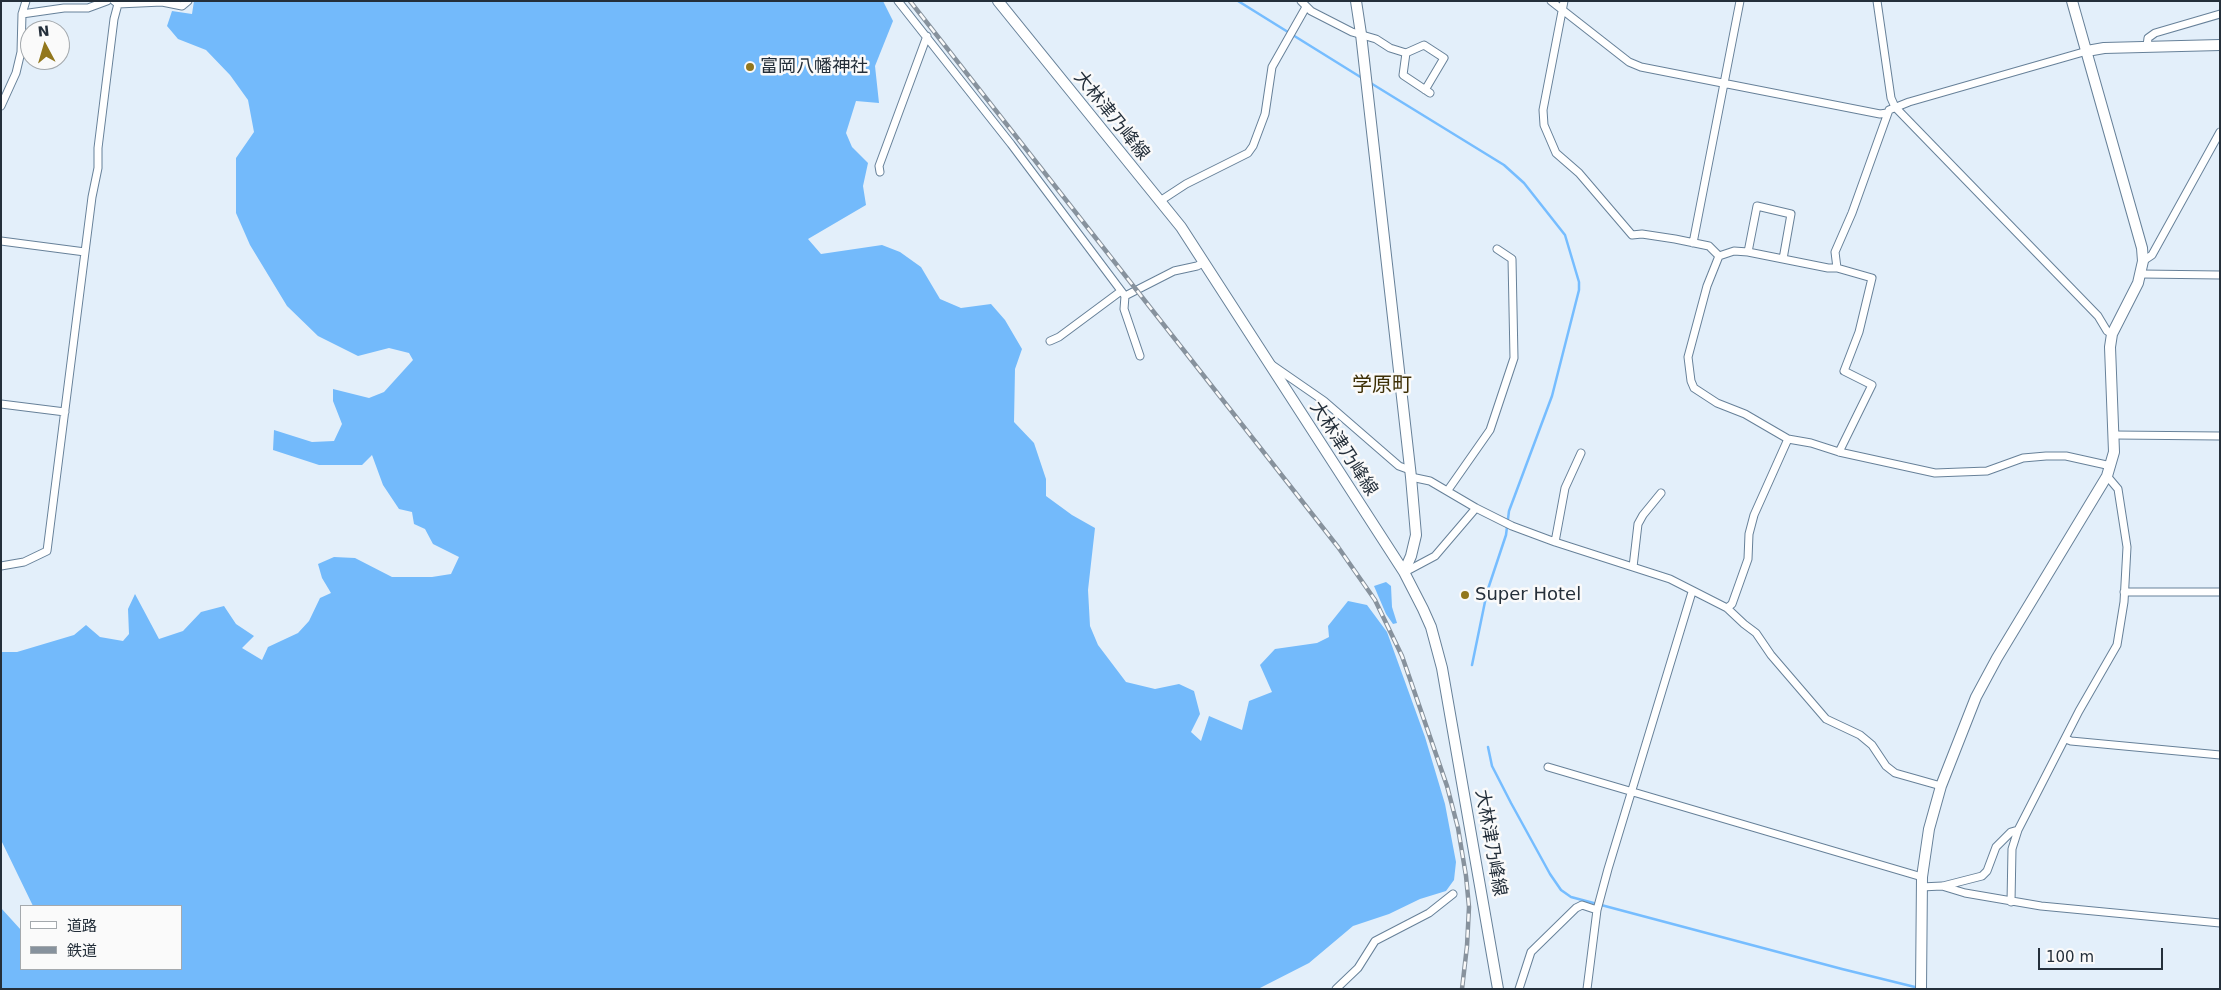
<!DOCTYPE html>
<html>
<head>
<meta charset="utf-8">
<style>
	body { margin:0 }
	#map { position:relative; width:2221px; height:990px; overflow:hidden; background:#e3effa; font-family:"DejaVu Sans","Noto Sans JP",sans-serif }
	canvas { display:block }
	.frame { position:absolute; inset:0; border:2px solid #242f3a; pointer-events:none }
	.legend { position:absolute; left:20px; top:905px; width:162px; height:65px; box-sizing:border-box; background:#fafafa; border:1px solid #a4a9ad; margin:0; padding:6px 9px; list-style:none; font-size:15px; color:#242f3a }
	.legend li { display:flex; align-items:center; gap:10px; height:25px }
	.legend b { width:25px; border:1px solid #a4a9ad }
	.north { position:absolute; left:20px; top:20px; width:50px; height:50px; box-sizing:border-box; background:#fafafa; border:1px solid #a4a9ad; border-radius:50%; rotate:354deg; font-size:14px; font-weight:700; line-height:20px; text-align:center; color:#242f3a }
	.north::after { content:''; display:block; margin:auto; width:18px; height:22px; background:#92771d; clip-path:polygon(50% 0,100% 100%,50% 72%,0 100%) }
	.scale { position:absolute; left:2038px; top:948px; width:125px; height:22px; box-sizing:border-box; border:2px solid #242f3a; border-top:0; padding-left:6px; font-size:15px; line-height:18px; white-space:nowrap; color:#242f3a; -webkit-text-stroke:4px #fafafa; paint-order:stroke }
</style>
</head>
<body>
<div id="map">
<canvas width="2221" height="990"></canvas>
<div class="frame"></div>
<ul class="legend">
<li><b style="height:6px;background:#fff"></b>道路</li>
<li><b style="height:6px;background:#87929d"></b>鉄道</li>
</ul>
<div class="north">N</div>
<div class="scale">100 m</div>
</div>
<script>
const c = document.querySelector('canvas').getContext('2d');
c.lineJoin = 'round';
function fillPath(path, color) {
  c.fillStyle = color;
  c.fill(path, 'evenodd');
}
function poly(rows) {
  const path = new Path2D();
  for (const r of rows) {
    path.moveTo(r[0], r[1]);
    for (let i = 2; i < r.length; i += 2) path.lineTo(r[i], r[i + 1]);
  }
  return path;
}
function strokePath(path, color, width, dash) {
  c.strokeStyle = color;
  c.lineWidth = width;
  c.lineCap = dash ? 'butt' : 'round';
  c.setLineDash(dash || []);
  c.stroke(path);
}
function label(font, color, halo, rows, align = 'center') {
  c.font = font + ' "DejaVu Sans","Noto Sans JP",sans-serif';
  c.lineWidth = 5;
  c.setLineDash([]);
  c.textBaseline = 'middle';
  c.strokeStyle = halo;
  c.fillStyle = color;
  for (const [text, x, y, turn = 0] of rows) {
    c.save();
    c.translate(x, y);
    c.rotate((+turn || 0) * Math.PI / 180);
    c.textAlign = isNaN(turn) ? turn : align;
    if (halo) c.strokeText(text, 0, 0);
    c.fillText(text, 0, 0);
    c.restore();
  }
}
fillPath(poly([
	[194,1,883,1,893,21,875,66,879,103,856,101,846,133,852,147,868,163,863,186,866,205,808,239,821,254,882,245,900,252,921,267,940,299,961,308,991,304,1005,320,1022,349,1015,369,1014,422,1034,443,1046,479,1046,496,1072,515,1095,528,1088,590,1090,626,1098,645,1126,682,1155,689,1179,684,1194,691,1200,714,1191,732,1201,741,1209,716,1242,730,1249,701,1272,692,1260,665,1275,649,1317,643,1329,637,1328,626,1348,601,1367,605,1387,632,1425,737,1445,804,1456,862,1454,880,1446,891,1420,899,1389,914,1353,926,1309,963,1258,989,1,989,1,908,21,930,21,969,181,969,181,906,33,906,1,840,1,652,17,652,74,635,86,625,100,637,123,641,129,634,128,609,135,594,159,639,183,631,201,612,224,606,236,624,254,636,242,648,262,660,268,647,298,633,309,621,320,598,331,593,322,578,318,564,334,557,355,558,392,577,432,577,451,574,459,557,433,544,425,529,414,524,412,512,399,509,383,485,372,455,362,465,319,465,273,450,274,430,312,442,334,441,342,424,333,401,333,389,369,398,384,392,413,360,409,353,389,348,358,356,318,336,287,306,250,245,236,213,236,158,254,132,248,100,230,75,206,50,178,39,167,26,172,11,192,14],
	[1386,582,1391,586,1392,607,1397,623,1393,624,1386,614,1374,586]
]), '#73bafb');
strokePath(poly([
	[1238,1,1362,78],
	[1369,82,1504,165,1524,183,1565,235,1579,282,1579,290,1552,396,1509,511,1506,535,1487,592,1472,665],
	[1488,747,1492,766,1511,803,1550,874,1561,890,1571,897,1842,969,1919,988]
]), '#76bdff', 2.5);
const street = poly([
	[114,1,118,4,162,2,182,6,188,1],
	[898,1,1011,144,1125,296,1174,271,1197,266,1203,263],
	[1301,1,1311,11,1352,32,1376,39,1390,48,1406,53,1424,45,1444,58,1425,90],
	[1551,1,1629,62,1641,67,1880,114,1887,113],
	[1564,1,1543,110,1544,125,1556,153,1579,173,1632,235,1642,234,1675,239,1709,246,1719,256],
	[1877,1,1891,98,1895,107,2098,316,2107,331,2112,334],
	[22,14,64,8,88,8,107,1],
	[2147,46,2148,38,2155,33,2220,14],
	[1406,53,1403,75,1430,93],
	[1,106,16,73,21,52,22,14,26,1],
	[880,172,879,166,927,36],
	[1160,201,1186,184,1248,153,1253,146,1265,114,1272,67,1306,7],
	[1,241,85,252],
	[1693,243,1740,1],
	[1748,252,1757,206,1791,214,1783,259],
	[2143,261,2152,255,2220,132],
	[1837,268,1835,252,1852,213,1889,110,1909,102,2087,51],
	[2141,274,2220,275],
	[1125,296,1124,309,1140,356],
	[1050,341,1059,337,1121,291],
	[1272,365,1324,401,1399,466,1410,470],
	[1,404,65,412],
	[2115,435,2220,436],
	[1839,452,1872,385,1844,371,1859,332,1872,278,1837,268,1828,268,1748,252,1734,251,1719,256,1707,286,1688,357,1691,381,1694,388,1717,403,1745,414,1788,439,1811,443,1839,452,1935,473,1987,471,2023,458,2046,456,2066,456,2111,466],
	[1411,477,1430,481,1476,508,1512,526,1555,542,1670,579,1727,608,1744,624,1756,633,1771,655,1826,719,1860,735,1872,745,1886,766,1895,773,1941,786],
	[1448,490,1490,430,1514,358,1512,259,1497,249],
	[1555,542,1565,488,1581,453],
	[1,566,24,562,47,551,92,197,98,168,98,148,114,19,118,4],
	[1633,567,1638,524,1643,515,1661,493],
	[1405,572,1435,556,1476,508],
	[2124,592,2220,592],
	[1727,608,1732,604,1748,559,1749,534,1754,515,1788,439],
	[2066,739,2071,741,2220,755],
	[1548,767,1922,877],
	[2018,830,2079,711,2117,645,2124,602,2127,547,2118,489,2107,476],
	[1943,886,1982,876,1987,871,1996,847,2011,832,2018,830,2012,849,2011,902],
	[1921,887,1942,886,1965,893,2041,906,2220,923],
	[1336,989,1358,968,1375,941,1429,913,1453,894],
	[1519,989,1531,952,1576,908,1582,905,1597,910],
	[1587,989,1597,910,1608,869,1692,592]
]);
const secondary = poly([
	[998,1,1181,227,1404,572,1423,609,1431,627,1442,668,1498,989],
	[1356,1,1361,34,1411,477,1416,535,1411,556,1404,572],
	[2087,51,2104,48,2220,45],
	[1921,989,1922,877,1929,829,1941,786,1976,697,1997,658,2107,476,2114,452,2110,347,2112,334,2138,283,2143,261,2142,248,2072,1]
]);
strokePath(street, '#678199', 9);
strokePath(secondary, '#678199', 12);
strokePath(street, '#fff', 7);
strokePath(secondary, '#fff', 10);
const rail = poly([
	[910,1,1338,547,1375,600,1402,656,1447,786,1458,828,1466,876,1469,907,1467,946,1462,989]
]);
strokePath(rail, '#87929d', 4.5);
strokePath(rail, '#fafafa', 2.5, [8]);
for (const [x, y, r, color] of [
	[750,67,5,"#92771d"],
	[1465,595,5,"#92771d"]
]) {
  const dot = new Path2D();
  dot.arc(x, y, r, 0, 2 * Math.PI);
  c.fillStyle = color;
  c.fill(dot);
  strokePath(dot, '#fafafa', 2);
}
label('18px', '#242f3a', '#fafafa', [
	["富岡八幡神社",760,67],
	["Super Hotel",1475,595]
], 'left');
label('18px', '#242f3a', '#fafafa', [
	["大林津乃峰線",1111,116,51],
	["大林津乃峰線",1343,449,57],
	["大林津乃峰線",1490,843,80]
]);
label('20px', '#3e3006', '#fafafa', [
	["学原町",1382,386]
]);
</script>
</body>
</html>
